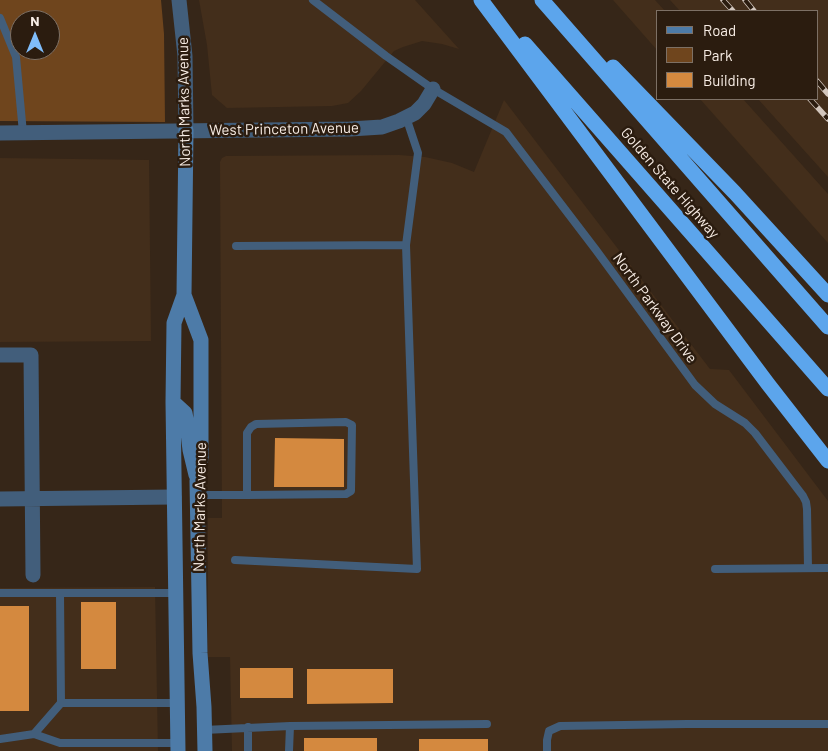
<!DOCTYPE html>
<html>
<head>
<meta charset="utf-8">
<style>
	body { margin:0 }
	#map { position:relative; width:828px; height:751px; overflow:hidden; background:#362618; font-family:Barlow,sans-serif }
	canvas { display:block }
	.legend { position:absolute; left:656px; top:10px; width:162px; height:90px; box-sizing:border-box; background:#2b1c0f; border:1px solid #7d7065; margin:0; padding:6px 9px; list-style:none; font-size:15px; color:#f8ede5 }
	.legend li { display:flex; align-items:center; gap:10px; height:25px }
	.legend b { width:25px; border:1px solid #7d7065 }
	.north { position:absolute; left:10px; top:10px; width:50px; height:50px; box-sizing:border-box; background:#2b1c0f; border:1px solid #7d7065; border-radius:50%; rotate:0deg; font-size:14px; font-weight:700; line-height:20px; text-align:center; color:#f8ede5 }
	.north::after { content:''; display:block; margin:auto; width:18px; height:22px; background:#80bdfa; clip-path:polygon(50% 0,100% 100%,50% 72%,0 100%) }
</style>
</head>
<body>
<div id="map">
<canvas width="828" height="751"></canvas>
<ul class="legend">
<li><b style="height:6px;background:#4d7ba8"></b>Road</li>
<li><b style="height:14px;background:#6f451d"></b>Park</li>
<li><b style="height:14px;background:#d4893f"></b>Building</li>
</ul>
<div class="north">N</div>
</div>
<script>
const c = document.querySelector('canvas').getContext('2d');
c.lineJoin = 'round';
function fillPath(path, color) {
  c.fillStyle = color;
  c.fill(path, 'evenodd');
}
function poly(rows) {
  const path = new Path2D();
  for (const r of rows) {
    path.moveTo(r[0], r[1]);
    for (let i = 2; i < r.length; i += 2) path.lineTo(r[i], r[i + 1]);
  }
  return path;
}
function strokePath(path, color, width, dash) {
  c.strokeStyle = color;
  c.lineWidth = width;
  c.lineCap = dash ? 'butt' : 'round';
  c.setLineDash(dash || []);
  c.stroke(path);
}
function label(font, color, halo, rows, align = 'center') {
  c.font = font + ' Barlow,sans-serif';
  c.lineWidth = 5;
  c.setLineDash([]);
  c.textBaseline = 'middle';
  c.strokeStyle = halo;
  c.fillStyle = color;
  for (const [text, x, y, turn = 0] of rows) {
    c.save();
    c.translate(x, y);
    c.rotate((+turn || 0) * Math.PI / 180);
    c.textAlign = isNaN(turn) ? turn : align;
    if (halo) c.strokeText(text, 0, 0);
    c.fillText(text, 0, 0);
    c.restore();
  }
}
fillPath(poly([
	[199,0,415,0,459,49,442,44,422,41,403,47,394,51,361,91,348,103,332,106,227,108,212,95,207,45],
	[613,0,655,0,665,11,657,11,657,50],
	[670,0,828,0,828,177,758,99,817,99,817,11,680,11],
	[700,99,743,99,828,194,828,243],
	[504,100,710,369,729,370,828,501,828,751,232,751,230,657,208,657,208,518,222,518,220,162,222,158,226,156,399,155,425,157,452,163,474,172],
	[0,158,149,160,151,341,0,342],
	[155,587,158,751,0,751,0,588]
]), '#432e1b');
fillPath(poly([
	[0,0,161,0,164,34,165,122,0,121],
	[20,20,50,20,50,50,20,50]
]), '#6f451d');
fillPath(poly([
	[275,438,344,439,344,487,274,487],
	[81,602,116,602,116,669,81,669],
	[0,606,29,606,29,711,0,711],
	[240,668,293,668,293,698,240,698],
	[307,669,393,669,393,703,307,704],
	[304,738,377,738,377,751,304,751],
	[419,739,488,739,488,751,419,751]
]), '#d4893f');
strokePath(poly([
	[313,0,386,56,433,89,506,132,596,250,695,385,715,404,745,423,755,433,803,496,806,502,807,509,808,568],
	[0,18,16,57,23,133],
	[406,245,418,153,406,117],
	[198,495,247,495,346,494,351,491,352,425,346,422,256,424,251,427,247,433,247,495],
	[235,560,417,569,406,245,236,246],
	[715,569,828,568],
	[0,593,176,593],
	[60,593,61,703],
	[177,703,61,703,34,734,60,743,178,743,179,744],
	[248,727,248,751],
	[204,730,290,726,487,724],
	[0,739,34,734],
	[289,751,290,726],
	[547,751,547,740,549,731,560,726,687,724,828,724]
]), '#425e7b', 8);
strokePath(poly([
	[0,355,31,355,33,575],
	[0,499,174,497]
]), '#425e7b', 15);
strokePath(poly([
	[179,0,185,56,186,130],
	[0,133,350,129,382,127,399,121,415,113,424,104,433,89]
]), '#425e7b', 15);
strokePath(poly([
	[184,295,201,340,201,458,197,481,200,653,204,707,205,751],
	[173,402,185,413,187,424,190,450,196,475],
	[178,751,173,402,174,323,184,295,186,130]
]), '#4d7ba8', 15);
strokePath(poly([
	[481,0,768,384,828,461],
	[542,0,828,327],
	[525,44,828,389],
	[613,67,735,193,828,295]
]), '#5ca5ec', 15);
const rail = poly([
	[723,0,733,11],
	[745,0,754,11],
	[817,81,828,94],
	[810,99,828,119]
]);
strokePath(rail, '#d2c6bd', 5.5);
strokePath(rail, '#2b1c0f', 4, [11]);
label('15px', '#f8ede5', '#2b1c0f', [
	["North Marks Avenue",184,102,-91],
	["West Princeton Avenue",284,129,-1],
	["Golden State Highway",670,183,49],
	["North Parkway Drive",655,308,54],
	["North Marks Avenue",200,507,-89]
]);
</script>
</body>
</html>
